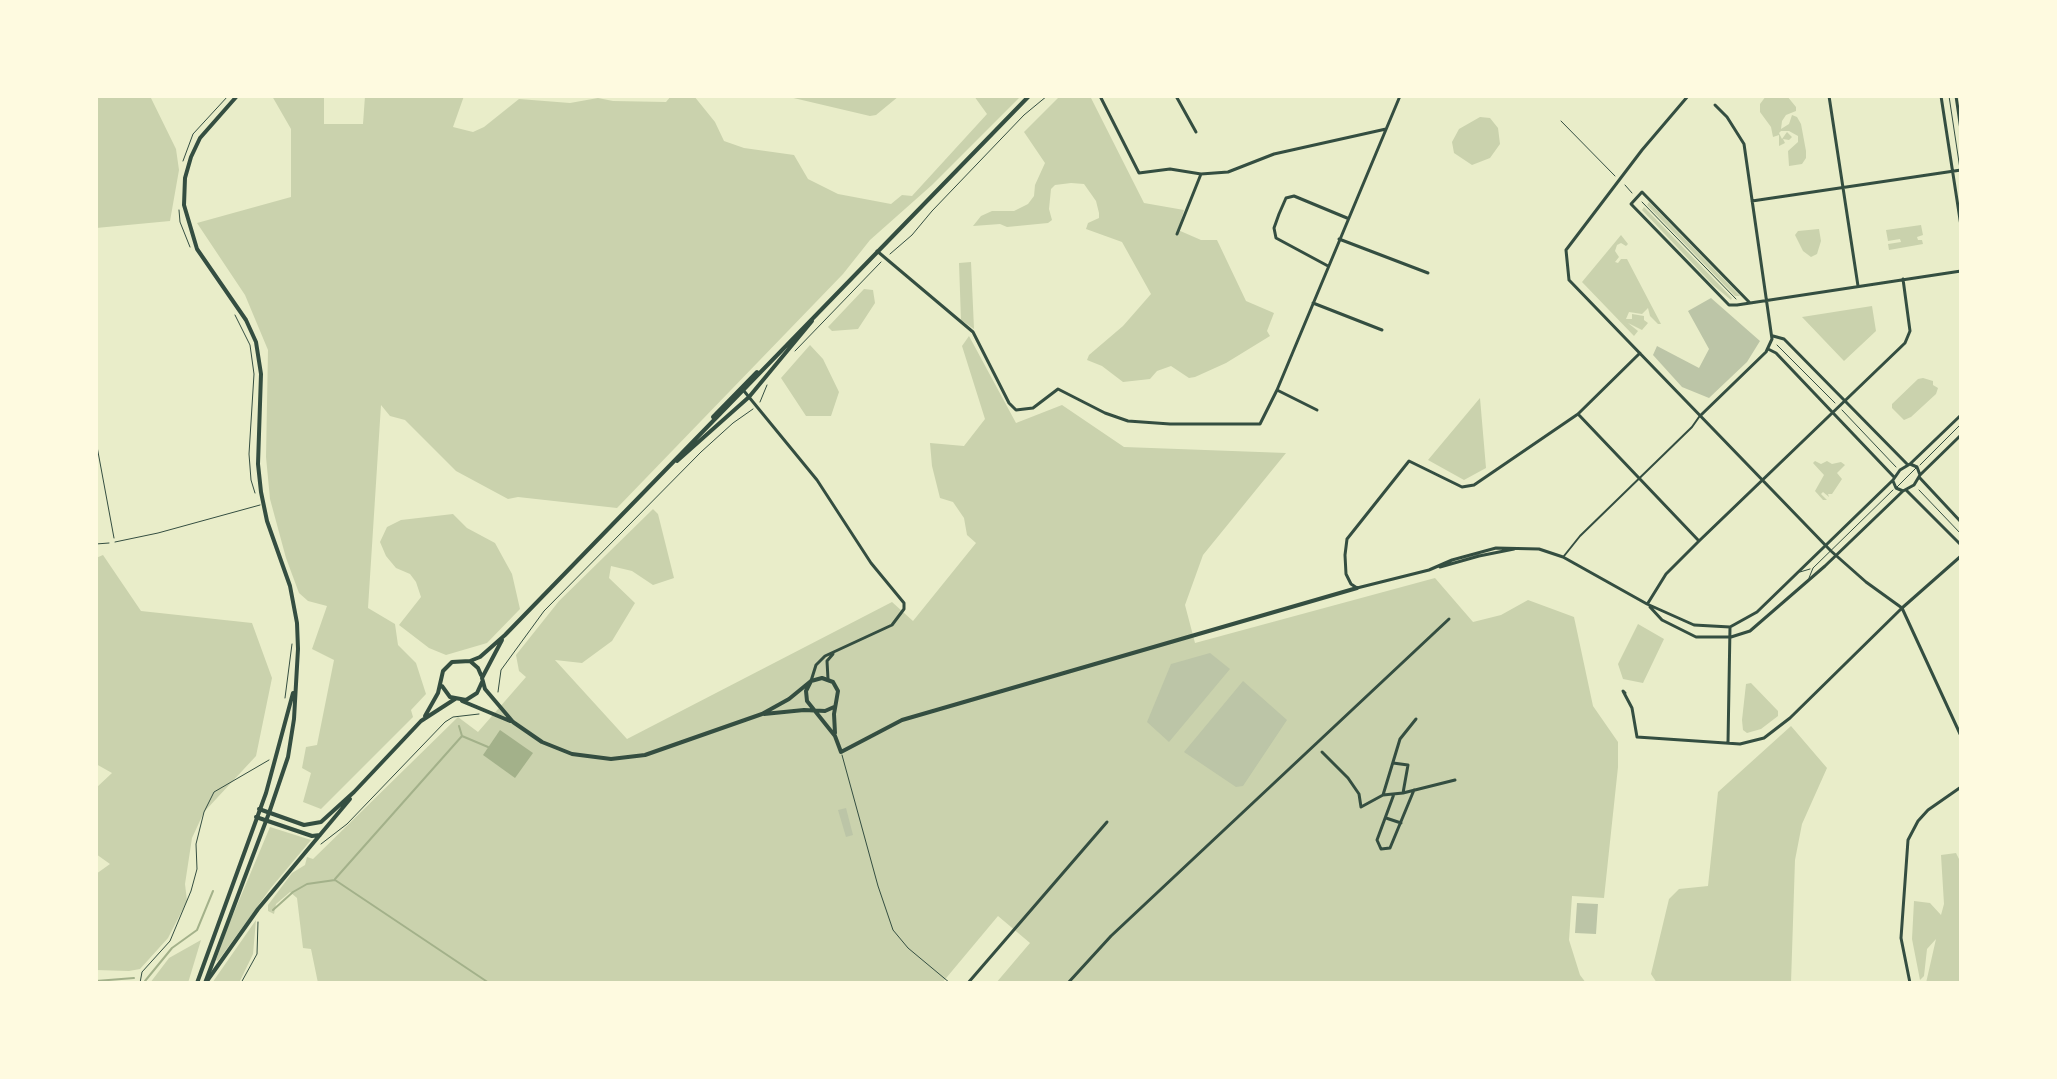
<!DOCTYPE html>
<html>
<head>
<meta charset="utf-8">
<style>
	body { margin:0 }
	#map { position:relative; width:2057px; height:1079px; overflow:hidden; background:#e9edc9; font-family:"Golos Text",sans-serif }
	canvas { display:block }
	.frame { position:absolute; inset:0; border:98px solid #fefae0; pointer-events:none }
</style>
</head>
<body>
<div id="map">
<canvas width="2057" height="1079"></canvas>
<div class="frame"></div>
</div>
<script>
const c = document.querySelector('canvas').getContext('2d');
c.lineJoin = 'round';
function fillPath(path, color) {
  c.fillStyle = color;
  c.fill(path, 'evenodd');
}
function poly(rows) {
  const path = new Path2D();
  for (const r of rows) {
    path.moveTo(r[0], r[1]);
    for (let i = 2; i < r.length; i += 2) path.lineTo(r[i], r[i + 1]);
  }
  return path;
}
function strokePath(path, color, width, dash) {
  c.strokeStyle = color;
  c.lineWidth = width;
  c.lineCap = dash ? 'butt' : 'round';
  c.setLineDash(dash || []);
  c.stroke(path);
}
fillPath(poly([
	[96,96,150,96,176,149,179,170,170,221,96,228],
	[272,96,324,96,324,124,363,124,365,96,464,96,453,127,473,132,484,127,519,99,570,103,598,98,613,101,666,102,671,96,694,96,715,122,724,141,744,148,794,155,808,179,838,194,891,204,902,195,912,196,987,114,974,96,1021,96,932,185,870,240,843,274,617,508,518,497,508,499,456,471,405,420,390,416,381,405,368,608,395,624,398,645,416,663,426,694,411,710,413,717,321,809,303,802,311,773,302,768,306,747,317,745,334,660,312,649,327,606,308,601,299,593,286,558,270,499,266,457,268,350,245,295,197,223,291,197,291,129],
	[785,96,899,96,876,115,870,116],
	[1060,96,1090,96,1144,203,1184,210,1178,230,1201,240,1217,240,1246,301,1274,313,1267,331,1270,336,1226,363,1195,377,1189,378,1171,366,1157,371,1150,379,1123,382,1102,366,1087,360,1089,355,1123,326,1151,294,1122,242,1086,229,1088,223,1099,218,1099,213,1096,201,1084,184,1071,183,1055,185,1051,189,1049,209,1052,220,1048,223,1007,227,1000,224,973,226,981,216,992,211,1014,211,1028,204,1034,196,1035,185,1045,163,1024,132],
	[1766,96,1787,96,1796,107,1796,111,1786,115,1782,121,1781,129,1789,124,1792,115,1797,117,1801,124,1806,151,1806,158,1802,164,1789,166,1788,151,1798,142,1798,136,1789,131,1781,131,1779,133,1782,139,1787,132,1792,137,1789,140,1783,139,1785,143,1779,146,1779,135,1773,137,1771,127,1760,112,1760,104],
	[1480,117,1490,118,1498,128,1500,144,1490,158,1472,165,1454,153,1452,142,1459,129],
	[1649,202,1740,296,1735,296,1647,205],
	[1644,207,1732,298,1731,300,1713,285,1642,210],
	[1921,225,1923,235,1917,237,1918,240,1922,240,1923,244,1889,250,1888,244,1901,242,1900,239,1888,241,1886,230],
	[1819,229,1821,241,1817,254,1811,257,1803,251,1795,235,1798,231],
	[1621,235,1628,244,1626,246,1621,243,1617,245,1615,251,1619,257,1615,262,1618,263,1621,259,1627,259,1661,324,1658,324,1650,316,1648,308,1642,314,1629,312,1626,319,1632,319,1632,314,1644,316,1644,320,1648,323,1642,330,1628,323,1638,331,1634,336,1582,282],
	[971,262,974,329,961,320,959,263],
	[864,289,873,290,875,303,858,329,832,331,828,327],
	[1872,306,1876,331,1844,361,1802,317],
	[969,336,1016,423,1062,405,1124,447,1286,453,1203,555,1185,605,1195,643,1435,578,1473,622,1501,615,1528,600,1574,617,1593,706,1618,742,1618,767,1604,898,1572,896,1569,940,1580,975,1586,983,996,983,1030,943,998,916,942,983,318,983,311,949,303,948,297,898,290,892,276,904,274,914,268,911,268,905,292,873,305,865,307,857,313,859,458,717,478,732,526,677,519,671,516,655,559,601,653,509,658,514,674,578,653,585,632,571,611,566,609,578,635,603,612,641,582,663,555,660,627,739,892,602,913,621,976,543,967,535,964,518,953,502,940,498,932,466,930,443,964,446,985,419,962,346],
	[810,345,823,359,839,392,831,416,806,416,781,378],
	[1923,378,1933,381,1933,385,1938,388,1936,394,1911,417,1904,420,1892,408,1892,404,1918,379],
	[1480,398,1486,468,1464,480,1428,460],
	[1815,461,1821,464,1827,461,1832,464,1841,462,1845,465,1837,473,1842,479,1832,494,1828,494,1829,497,1823,492,1821,494,1827,500,1823,500,1815,491,1824,475,1813,463],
	[453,514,467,528,495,543,512,574,520,609,487,643,446,655,429,648,399,625,421,597,416,582,410,574,396,568,386,556,380,542,387,527,401,520],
	[103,555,141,611,252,623,272,678,256,756,204,812,192,838,185,884,187,901,168,938,140,969,129,971,96,970,96,874,110,864,96,854,96,788,112,773,96,764,96,558],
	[1638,624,1664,639,1643,683,1623,679,1618,664],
	[1751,683,1778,711,1778,716,1761,729,1747,733,1743,730,1742,720,1746,684],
	[1791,726,1827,768,1802,824,1795,860,1791,983,1657,983,1651,974,1669,899,1679,889,1708,886,1718,792],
	[270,827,311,840,270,889,218,961,216,960,227,929],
	[1956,853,1961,863,1961,983,1926,983,1936,939,1927,949,1924,976,1920,980,1912,939,1914,901,1930,903,1941,915,1944,904,1941,855],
	[256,920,253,954,239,983,212,983],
	[201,940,188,983,117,983,150,983,169,958]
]), '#cad2ad');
fillPath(poly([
	[500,730,533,753,515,778,483,755]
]), '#a3b18a');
strokePath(poly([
	[459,726,462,736],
	[335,879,462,736,488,747],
	[273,910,293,892,307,884,335,880,489,983],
	[96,981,134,978],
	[145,981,172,948,197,930,213,891]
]), '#a3b18a', 2);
fillPath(poly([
	[1711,298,1760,341,1747,362,1709,398,1682,387,1653,355,1657,346,1699,368,1709,349,1688,311],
	[1210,653,1230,669,1169,742,1147,722,1171,664],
	[1243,681,1287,720,1243,786,1236,787,1184,752],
	[846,808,853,835,846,837,838,810],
	[1577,903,1598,904,1596,934,1575,933]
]), '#bcc5a7');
strokePath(poly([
	[1561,121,1615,176],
	[183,161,193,134,228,96],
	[1625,185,1632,193],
	[1642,202,1736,299],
	[179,210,180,222,190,247],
	[890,254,912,235,932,211,1024,115,1047,96],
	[235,315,250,345,254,374,249,454,251,480,255,493],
	[1777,345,1835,403],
	[795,351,881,262],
	[760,402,767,385],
	[1842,410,1896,467],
	[96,441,114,538],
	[1919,490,1961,534],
	[96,544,109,543],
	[498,692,501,670,544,611,701,452,733,423,753,409],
	[285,698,292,644],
	[321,844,347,824,445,722,453,717,479,714],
	[140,983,142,972,170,941,191,891,197,869,196,844,204,812,214,792,269,760],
	[241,983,257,954,258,922]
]), '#344e41', 1);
strokePath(poly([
	[1949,96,1960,169],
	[1920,465,1961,424],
	[1897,487,1916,468],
	[115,542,158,533,260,505],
	[1800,572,1810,569],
	[1809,578,1813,568,1893,490],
	[842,755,878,886,893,930,908,948,950,983]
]), '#344e41', 1);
strokePath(poly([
	[1564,556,1580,536,1692,427,1699,417]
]), '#344e41', 2);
strokePath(poly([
	[1100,96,1139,173,1170,169,1201,174,1228,172,1274,154,1386,129],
	[1176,96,1196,132],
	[1688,96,1642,150,1566,250,1569,280,1831,551,1866,582,1902,608],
	[1829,96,1858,286],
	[1941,96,1961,226],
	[1956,96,1961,130],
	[1752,201,1961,170],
	[1177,234,1201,174],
	[1339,239,1428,273],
	[877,251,973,332,1009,403,1016,410,1033,408,1058,389,1105,413,1128,421,1170,424,1260,424,1277,390,1400,96],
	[1328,266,1276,238,1274,228,1279,214,1286,198,1294,196,1347,218],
	[1313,303,1382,330],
	[1750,303,1642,192,1631,204,1729,305,1737,305,1961,271],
	[1773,336,1784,339,1908,465],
	[1768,349,1776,353,1894,477],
	[1640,353,1578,414,1474,485,1462,487,1409,461,1347,539,1345,555,1346,574,1351,584,1357,588,1429,570,1452,560,1496,548,1539,549,1563,557,1647,604,1694,625,1730,627,1757,612,1893,480,1900,470,1910,464,1961,415],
	[1277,390,1317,410],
	[744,391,817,480,871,563,904,603,904,609,892,625,825,656,816,665,811,681],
	[1578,414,1699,541],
	[1700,416,1766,352,1772,339,1744,144,1727,117,1715,105],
	[1910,464,1917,467,1920,475],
	[1919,477,1961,522],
	[1893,481,1896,488,1903,491],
	[1906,490,1961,545],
	[1440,567,1479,556,1514,549],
	[1648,603,1666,574,1699,541,1905,343,1910,331,1903,279],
	[1650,607,1662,620,1696,637,1731,637,1750,631,1825,566,1903,491,1914,485,1920,475,1961,435],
	[1902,608,1961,736],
	[828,679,827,661,833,654],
	[1625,693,1623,691,1632,708,1637,737,1740,744,1764,738,1790,718,1902,608,1961,556],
	[1728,743,1730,627],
	[1322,752,1348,778,1359,794,1361,807,1383,795,1400,739,1416,719],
	[1403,793,1455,780],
	[1394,794,1377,840,1381,849,1390,848,1414,790],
	[1383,795,1403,793,1408,765,1393,763],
	[1386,818,1401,823],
	[968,983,1107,822],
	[1068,983,1111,936,1449,619],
	[1910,983,1901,938,1908,840,1918,821,1928,810,1961,787]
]), '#344e41', 3);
strokePath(poly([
	[713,417,757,372],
	[677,461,749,397,812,321],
	[502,640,482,678,485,689,513,722,542,742,572,754,611,759,645,755,762,714,789,699,811,681,822,678,833,682,838,691,834,714,835,733],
	[470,661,480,657,505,635,1029,96],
	[811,681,806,691,807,701,835,736,841,752,902,720,1357,588],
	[442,686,450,697,466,700,477,693,482,682],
	[462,701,510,721],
	[764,714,804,710,825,711,834,707],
	[425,716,438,693,443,671,452,662,470,661,478,668,481,675],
	[259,809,304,825,321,822,354,792,421,721,455,699],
	[256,817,312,836,320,835],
	[207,981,258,909,350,799]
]), '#344e41', 4);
strokePath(poly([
	[197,983,266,793,293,693],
	[205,983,269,813,288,757,294,719,298,649,297,623,290,586,267,521,261,492,258,464,261,374,256,342,246,320,197,249,184,205,185,178,191,157,200,138,237,96]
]), '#344e41', 4);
</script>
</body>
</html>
